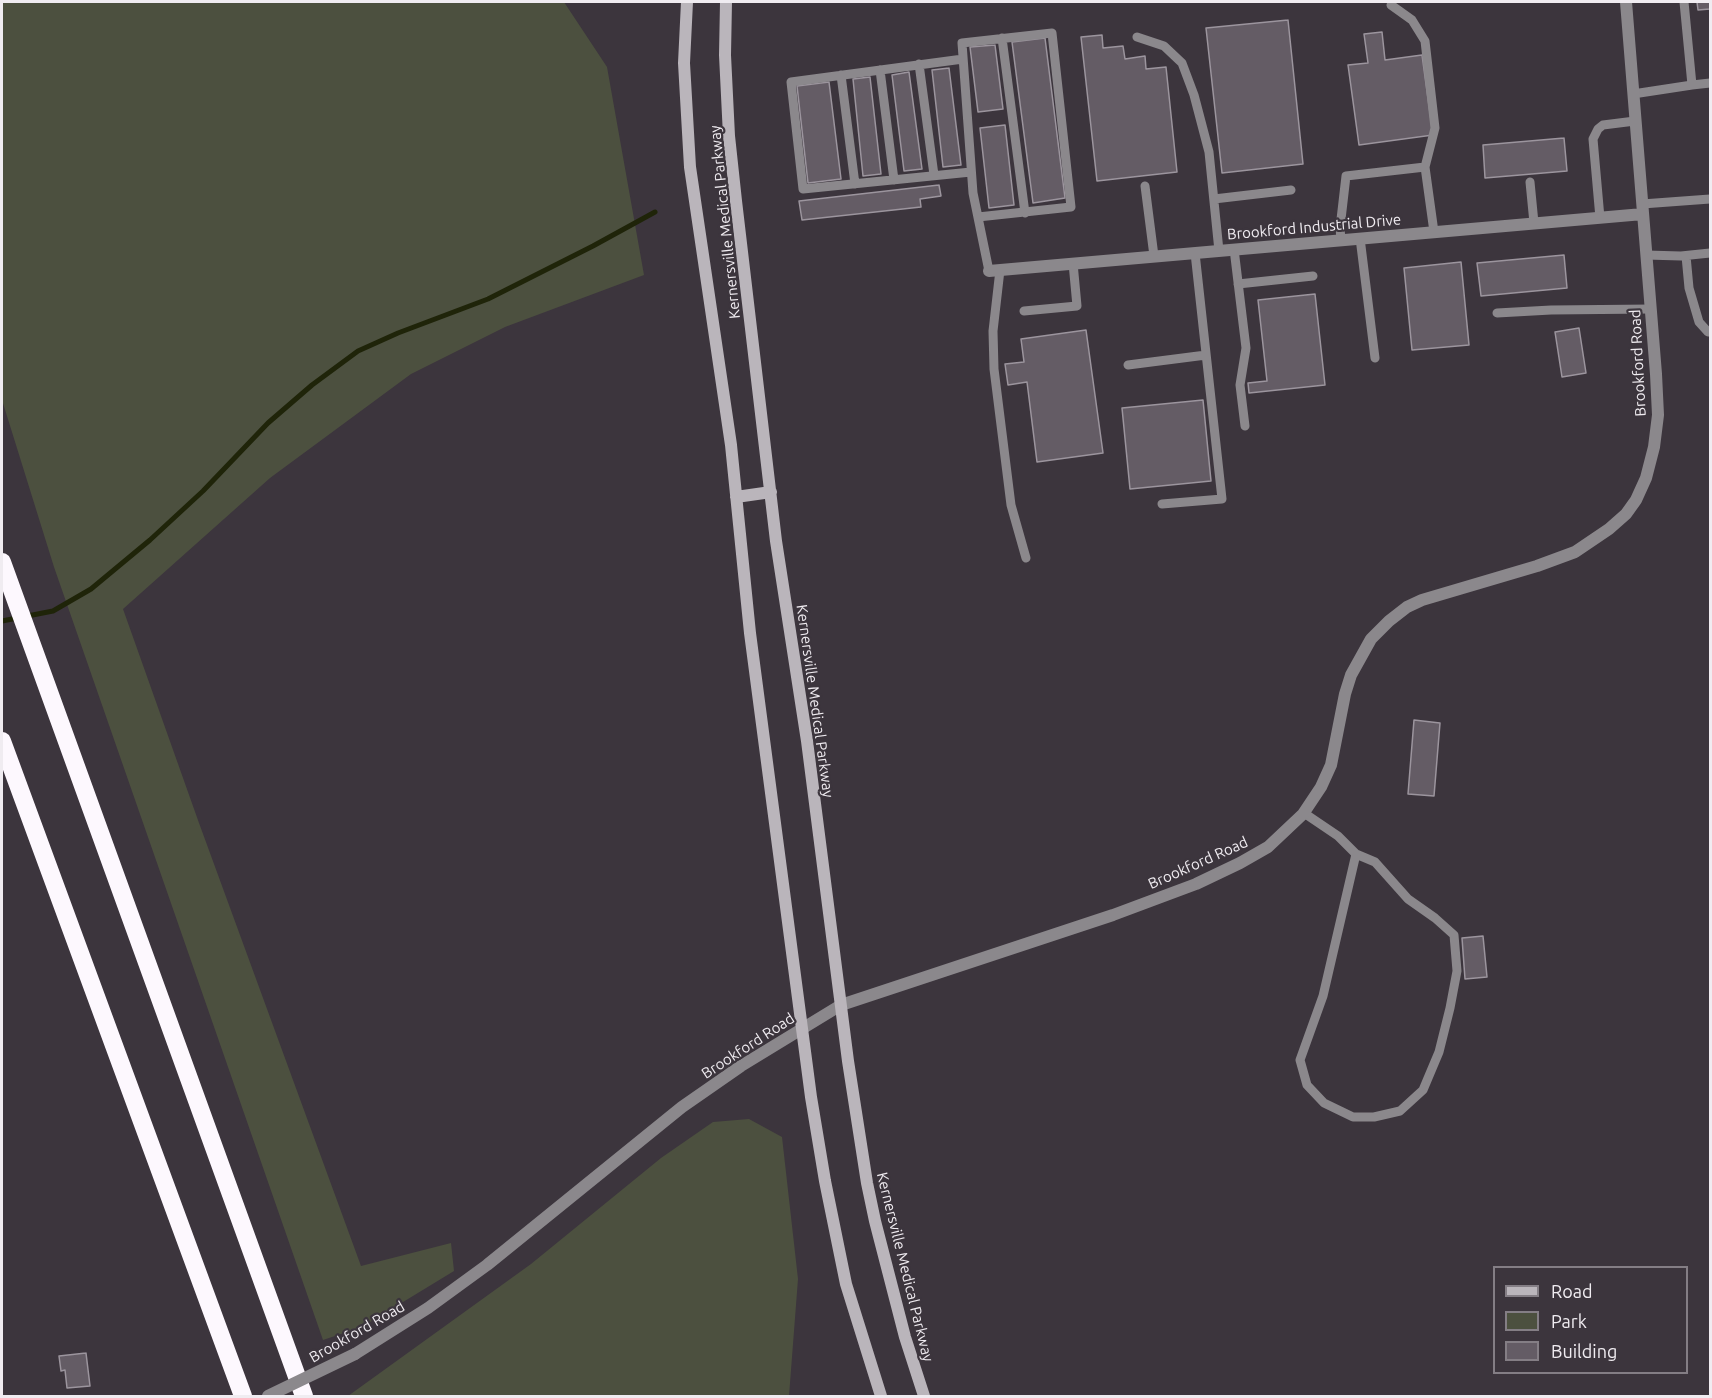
<!DOCTYPE html>
<html>
<head>
<meta charset="utf-8">
<style>
	body { margin:0 }
	#map { position:relative; width:1712px; height:1398px; overflow:hidden; background:#3c353d; font-family:Ubuntu,sans-serif }
	canvas { display:block }
	.frame { position:absolute; inset:0; border:3px solid #f0ecf1; pointer-events:none }
	.legend { position:absolute; left:1493px; top:1266px; width:195px; height:108px; box-sizing:border-box; background:#3c353d; border:2px solid #847e85; margin:0; padding:8px 10px; list-style:none; font-size:18px; color:#f0ecf1 }
	.legend li { display:flex; align-items:center; gap:12px; height:30px }
	.legend b { width:30px; border:2px solid #847e85 }
</style>
</head>
<body>
<div id="map">
<canvas width="1712" height="1398"></canvas>
<div class="frame"></div>
<ul class="legend">
<li><b style="height:8px;background:#bab5bb"></b>Road</li>
<li><b style="height:16px;background:#4c503f"></b>Park</li>
<li><b style="height:16px;background:#645c65"></b>Building</li>
</ul>
</div>
<script>
const c = document.querySelector('canvas').getContext('2d');
c.lineJoin = 'round';
function fillPath(path, color) {
  c.fillStyle = color;
  c.fill(path, 'evenodd');
}
function poly(rows) {
  const path = new Path2D();
  for (const r of rows) {
    path.moveTo(r[0], r[1]);
    for (let i = 2; i < r.length; i += 2) path.lineTo(r[i], r[i + 1]);
  }
  return path;
}
function strokePath(path, color, width, dash) {
  c.strokeStyle = color;
  c.lineWidth = width;
  c.lineCap = dash ? 'butt' : 'round';
  c.setLineDash(dash || []);
  c.stroke(path);
}
function label(font, color, halo, rows, align = 'center') {
  c.font = font + ' Ubuntu,sans-serif';
  c.lineWidth = 4.5;
  c.setLineDash([]);
  c.textBaseline = 'middle';
  c.strokeStyle = halo;
  c.fillStyle = color;
  for (const [text, x, y, turn = 0] of rows) {
    c.save();
    c.translate(x, y);
    c.rotate((+turn || 0) * Math.PI / 180);
    c.textAlign = isNaN(turn) ? turn : align;
    if (halo) c.strokeText(text, 0, 0);
    c.fillText(text, 0, 0);
    c.restore();
  }
}
fillPath(poly([
	[2,2,564,2,607,67,644,275,505,327,411,374,270,478,123,609,199,823,361,1266,451,1243,454,1271,362,1327,323,1340,54,567,2,400],
	[749,1119,782,1137,798,1279,789,1396,348,1396,531,1264,661,1158,713,1122]
]), '#4c503f');
strokePath(poly([
	[2,621,53,611,91,589,150,540,203,491,268,423,312,385,358,351,398,333,488,299,593,246,655,212]
]), '#1f2409', 5);
const building = poly([
	[1697,2,1710,2,1710,9,1698,10,1697,2],
	[1288,20,1303,164,1222,173,1206,28,1288,20],
	[1382,32,1385,60,1422,55,1433,135,1359,145,1348,65,1368,63,1364,34,1382,32],
	[1102,35,1103,48,1123,46,1125,59,1145,56,1146,69,1166,67,1177,172,1097,181,1081,37,1102,35],
	[1045,38,1065,198,1033,203,1012,42,1045,38],
	[995,45,1003,109,978,112,970,47,995,45],
	[949,68,961,165,943,167,932,70,949,68],
	[909,72,922,169,904,171,892,75,909,72],
	[870,77,881,174,863,176,853,79,870,77],
	[829,82,841,179,808,183,797,86,829,82],
	[1005,125,1014,205,989,208,980,128,1005,125],
	[1564,138,1567,171,1485,178,1483,145,1564,138],
	[939,185,941,196,920,199,921,207,802,220,799,201,939,185],
	[1564,255,1567,288,1481,296,1477,263,1564,255],
	[1461,262,1469,345,1412,350,1404,268,1461,262],
	[1315,294,1325,385,1249,393,1248,383,1267,381,1258,300,1315,294],
	[1579,328,1586,373,1562,377,1555,332,1579,328],
	[1086,330,1103,453,1037,462,1027,382,1008,385,1005,364,1024,362,1021,339,1086,330],
	[1203,400,1211,481,1130,489,1122,408,1203,400],
	[1414,720,1440,723,1434,796,1408,794,1414,720],
	[1483,936,1487,977,1465,979,1462,938,1483,936],
	[86,1353,90,1386,67,1388,65,1370,61,1371,59,1356,86,1353]
]);
fillPath(building, '#645c65');
strokePath(building, '#9c959e', 1.5);
strokePath(poly([
	[1391,5,1412,20,1425,41,1435,128,1425,167],
	[1137,37,1164,46,1182,63,1194,95,1209,152,1219,251],
	[1002,38,1025,213],
	[963,59,791,82,803,189,971,172],
	[919,64,934,175],
	[880,70,894,180],
	[841,75,855,184],
	[1692,85,1710,83],
	[1633,94,1692,85,1684,2],
	[1530,182,1534,223],
	[1145,186,1154,256],
	[1214,199,1291,190],
	[1642,204,1710,199],
	[978,217,1071,207,1052,33,962,43,973,193,989,271],
	[1600,218,1593,139,1598,129,1603,125,1635,121],
	[1360,238,1375,358],
	[1341,240,1340,228,1346,176,1425,167,1434,232],
	[1234,249,1246,348,1240,385,1245,426],
	[1646,255,1681,256,1710,253],
	[1686,256,1689,288,1699,322,1708,332,1710,332],
	[1000,270,993,331,994,369,1011,505,1026,558],
	[1238,284,1313,276],
	[1024,311,1077,306,1073,263],
	[1497,313,1551,310,1651,309],
	[1128,365,1206,355],
	[1162,504,1222,499,1195,253],
	[1304,813,1338,836,1356,854,1375,862,1408,899,1435,918,1454,935,1457,971,1450,1008,1439,1052,1423,1090,1400,1111,1374,1117,1353,1117,1324,1103,1307,1085,1300,1060,1323,996,1356,854]
]), '#8b888c', 9);
strokePath(poly([
	[989,271,1643,214],
	[355,1354,428,1308,487,1265,682,1107,741,1066,841,1005,1113,915,1196,884,1240,863,1268,847,1303,814,1321,787,1331,765,1345,694,1351,675,1371,639,1389,621,1407,607,1422,600,1537,566,1575,552,1609,529,1626,514,1636,500,1646,478,1654,447,1658,415,1656,374,1626,2]
]), '#8b888c', 12);
strokePath(poly([
	[687,2,684,63,690,167,731,445,750,633,811,1097,825,1181,846,1284,881,1396],
	[726,2,725,55,729,136,736,201,776,541,807,741,848,1061,867,1183,875,1221,905,1337,924,1396],
	[736,497,771,492]
]), '#bab5bb', 12);
strokePath(poly([
	[2,562,304,1396],
	[2,741,243,1396]
]), '#fdf8fe', 18);
strokePath(poly([
	[268,1396,355,1354]
]), '#8b888c', 12);
label('15px', '#f0ecf1', '#3c353d', [
	["Kernersville Medical Parkway",725,222,-96],
	["Brookford Industrial Drive",1314,227,-5],
	["Brookford Road",1638,363,-93],
	["Kernersville Medical Parkway",815,701,82],
	["Brookford Road",1198,863,-24],
	["Brookford Road",748,1046,-33],
	["Kernersville Medical Parkway",905,1267,76],
	["Brookford Road",357,1332,-30]
]);
</script>
</body>
</html>
